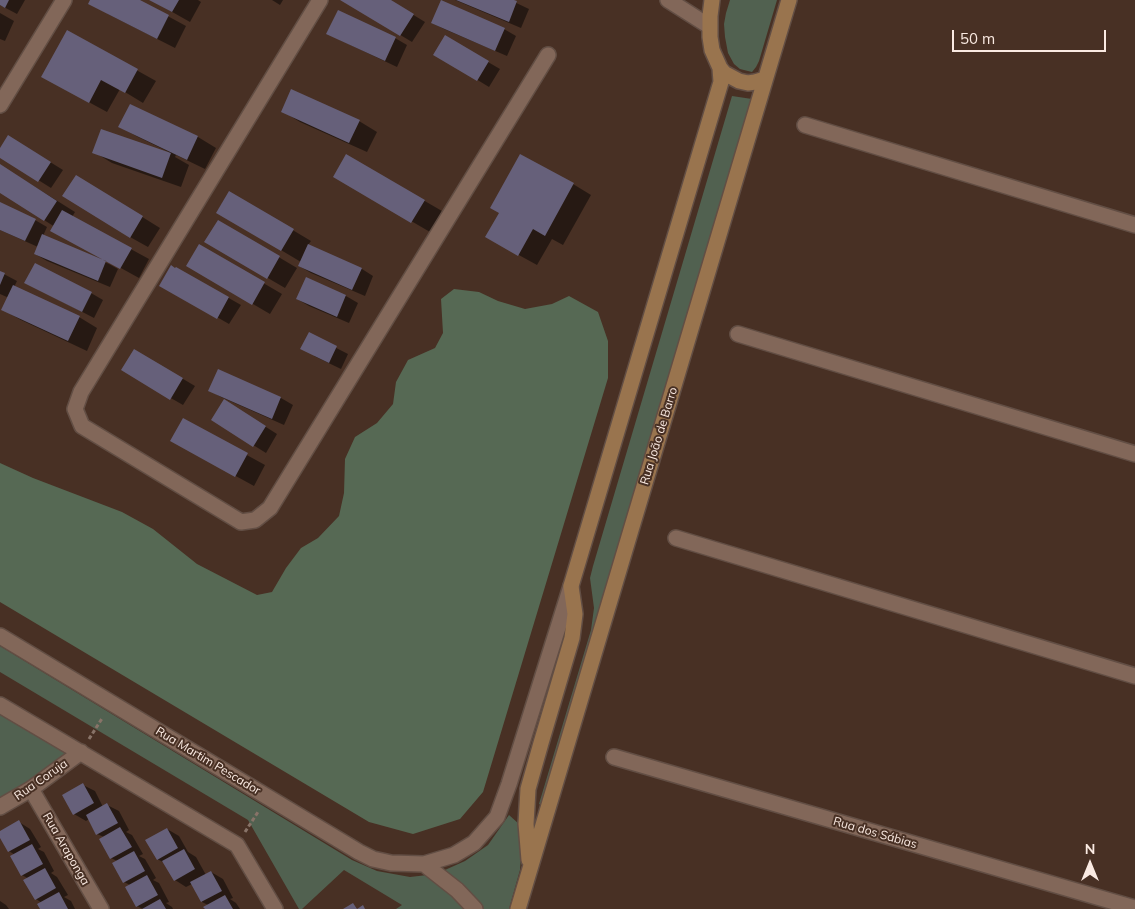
<!DOCTYPE html>
<html>
<head>
<meta charset="utf-8">
<style>
	body { margin:0 }
	#map { position:relative; width:1135px; height:909px; overflow:hidden; background:#483024; font-family:Mulish,sans-serif }
	canvas { display:block }
	.north { position:absolute; left:1065px; top:839px; width:50px; height:50px; -webkit-text-stroke:4px #483024; paint-order:stroke; rotate:0deg; font-size:14px; font-weight:700; line-height:20px; text-align:center; color:#faeae2 }
	.north::after { content:''; display:block; margin:auto; width:18px; height:22px; background:#faeae2; clip-path:polygon(50% 0,100% 100%,50% 72%,0 100%) }
	.scale { position:absolute; left:952px; top:30px; width:154px; height:22px; box-sizing:border-box; border:2px solid #faeae2; border-top:0; padding-left:6px; font-size:15px; line-height:18px; white-space:nowrap; color:#faeae2; -webkit-text-stroke:4px #483024; paint-order:stroke }
</style>
</head>
<body>
<div id="map">
<canvas width="1135" height="909"></canvas>
<div class="north">N</div>
<div class="scale">50 m</div>
</div>
<script>
const c = document.querySelector('canvas').getContext('2d');
c.lineJoin = 'round';
function fillPath(path, color) {
  c.fillStyle = color;
  c.fill(path, 'evenodd');
}
function poly(rows) {
  const path = new Path2D();
  for (const r of rows) {
    path.moveTo(r[0], r[1]);
    for (let i = 2; i < r.length; i += 2) path.lineTo(r[i], r[i + 1]);
  }
  return path;
}
function strokePath(path, color, width, dash) {
  c.strokeStyle = color;
  c.lineWidth = width;
  c.lineCap = dash ? 'butt' : 'round';
  c.setLineDash(dash || []);
  c.stroke(path);
}
function label(font, color, halo, rows, align = 'center') {
  c.font = font + ' Mulish,sans-serif';
  c.lineWidth = 4;
  c.setLineDash([]);
  c.textBaseline = 'middle';
  c.strokeStyle = halo;
  c.fillStyle = color;
  for (const [text, x, y, turn = 0] of rows) {
    c.save();
    c.translate(x, y);
    c.rotate((+turn || 0) * Math.PI / 180);
    c.textAlign = isNaN(turn) ? turn : align;
    if (halo) c.strokeText(text, 0, 0);
    c.fillText(text, 0, 0);
    c.restore();
  }
}
fillPath(poly([
	[730,0,777,0,759,61,756,67,752,72,740,69,734,64,728,53,725,37,724,24,726,13],
	[732,96,752,99,544,806,539,804,591,630,594,608,590,578,593,566],
	[0,646,352,860,377,871,410,877,436,874,465,861,488,845,509,815,519,824,522,843,520,870,509,909,396,909,402,905,344,870,302,909,299,909,248,820,0,672],
	[0,707,78,752,0,805]
]), '#516150');
fillPath(poly([
	[454,289,479,292,498,301,525,309,552,304,569,296,598,312,608,341,608,378,483,792,460,819,413,834,369,822,0,602,0,463,33,478,122,512,153,529,197,564,257,595,272,592,286,568,301,548,318,538,339,516,344,493,345,459,355,437,377,423,393,404,396,382,408,360,435,348,443,333,441,299]
]), '#566954');
fillPath(poly([
	[0,0,25,0,17,14,0,5],
	[92,0,138,0,186,26,175,48,108,14],
	[151,0,198,0,201,2,190,22],
	[272,0,283,0,280,5],
	[342,0,389,0,425,22,412,42],
	[455,0,510,0,529,9,521,28],
	[0,13,14,21,5,41,0,39],
	[432,23,504,29,516,36,507,56,444,29],
	[68,32,156,81,143,103,120,89,107,112,61,87],
	[445,37,500,69,489,87,435,54],
	[395,38,407,45,397,67,340,40],
	[130,105,198,137,216,148,205,169,176,155,175,157,189,165,181,187,112,163,94,152,168,154,169,152,138,137,120,127],
	[282,111,359,121,377,132,367,152,300,122],
	[21,144,63,170,51,188,0,156,0,150],
	[347,156,442,211,430,232,334,176],
	[0,165,75,212,72,217,149,259,139,278,110,262,0,192],
	[573,184,591,195,563,245,552,239,537,265,486,237],
	[94,187,160,228,148,247,130,237],
	[229,192,311,241,308,245,362,269,373,276,365,296,311,273,299,266,301,262,217,212],
	[0,204,35,220,47,227,43,236,109,264,118,269,110,287,47,261,35,254,38,247,0,230],
	[218,221,297,268,285,288,206,242],
	[200,246,282,294,270,314,188,266],
	[176,268,241,305,229,324,161,285],
	[0,272,17,281,14,287,79,317,97,328,87,351,21,320,3,310,9,298,0,294],
	[306,279,346,296,358,303,349,323,309,306,297,299],
	[38,289,91,293,103,300,94,318],
	[309,334,348,354,341,369,314,356],
	[134,350,195,386,183,405,122,370],
	[218,371,281,398,293,405,284,425,221,397,209,390],
	[236,408,277,434,266,453,213,420],
	[183,420,265,465,254,486,190,451],
	[83,785,95,791,103,807,107,805,119,811,129,830,126,832,132,835,143,854,139,856,145,859,156,878,153,880,159,883,169,902,166,903,172,907,173,909,143,909,137,906,130,885,124,882,117,861,111,858,104,837,97,834,89,819,86,821,74,814],
	[19,822,30,829,41,847,38,849,44,852,54,871,51,873,57,877,68,895,64,897,71,901,75,909,41,909,42,903,36,899,29,879,22,875,15,855,9,851,0,835,0,832],
	[167,829,179,836,188,852,196,857,206,875,211,872,223,879,233,898,230,899,236,903,240,909,206,909,208,905,202,902,192,884,186,887,175,880,165,863,157,859],
	[0,901,6,905,9,909,0,909]
]), '#0007');
fillPath(poly([
	[0,0,9,0,5,8,0,5],
	[90,0,140,0,169,15,157,39,88,4],
	[149,0,179,0,172,12],
	[340,0,391,0,414,14,400,36],
	[441,0,505,28,495,51,431,23],
	[456,0,514,0,517,1,509,22],
	[338,10,396,37,385,61,326,34],
	[67,30,138,69,125,93,101,80,89,103,41,77],
	[445,35,489,61,477,81,433,55],
	[291,89,360,120,349,143,281,112],
	[130,104,198,136,187,160,118,127],
	[101,129,171,153,162,178,92,153],
	[8,135,51,162,38,182,0,158,0,148],
	[346,154,425,200,411,223,333,177],
	[520,154,574,183,545,236,533,229,518,256,485,237,499,213,490,208],
	[0,164,57,201,44,221,0,193],
	[76,175,143,216,130,238,62,196],
	[229,191,294,229,281,251,216,213],
	[0,202,36,219,25,241,0,230],
	[62,210,132,248,120,269,50,231],
	[218,220,280,256,267,279,204,242],
	[42,234,106,261,98,281,34,254],
	[199,244,265,282,252,305,186,266],
	[308,244,362,268,352,290,298,266],
	[35,263,92,292,82,312,24,283],
	[171,265,175,268,176,267,229,297,217,319,159,286],
	[0,271,5,273,0,285],
	[306,277,346,295,337,317,296,299],
	[13,285,80,316,68,341,1,310],
	[309,332,337,346,329,363,300,349],
	[134,349,183,378,170,400,121,370],
	[218,369,281,397,272,419,208,391],
	[224,399,266,426,253,447,211,420],
	[183,418,248,453,235,477,170,441],
	[83,783,94,803,73,815,62,795],
	[107,803,118,823,96,835,86,815],
	[19,820,30,840,8,852,0,838,0,831],
	[120,827,132,847,110,859,99,839],
	[167,828,178,848,157,860,145,840],
	[32,844,43,864,21,876,10,856],
	[184,849,195,869,174,881,162,861],
	[134,851,145,871,123,883,112,863],
	[45,868,56,888,35,900,23,880],
	[211,871,222,891,201,902,190,882],
	[147,875,158,895,136,907,125,887],
	[59,892,68,909,40,909,37,904],
	[225,895,233,909,205,909,203,907],
	[160,899,166,909,142,909],
	[353,903,357,909,363,905,365,909,343,909]
]), '#66607a');
const street = poly([
	[320,0,81,392,75,409,82,426,241,522,255,520,270,508,548,55],
	[668,0,709,26],
	[0,105,64,0],
	[805,125,1135,225],
	[738,334,1135,454],
	[676,538,1135,676],
	[0,636,359,852,373,859,391,863,424,864,454,855,474,843,497,817,509,784,571,586],
	[0,705,237,845,275,909],
	[614,757,1135,908],
	[31,789,101,909],
	[0,807,31,789,81,752],
	[424,864,457,890,475,909]
]);
const secondary = poly([
	[720,68,724,73,739,81,748,83,755,82,765,79],
	[529,860,526,824,528,789,541,743,572,638,575,614,571,586,721,82,720,68,712,50,710,37,710,16,712,0],
	[518,909,789,0]
]);
strokePath(street, '#624e44', 18);
strokePath(secondary, '#624e44', 18);
strokePath(poly([
	[89,739,103,717],
	[245,832,258,812]
]), '#887368', 3, [4, 2.5]);
strokePath(street, '#826759', 15);
strokePath(secondary, '#99744e', 15);
label('12px', '#faeae2', '#483024', [
	["Rua João de Barro",659,436,-73],
	["Rua Martim Pescador",208,761,31],
	["Rua Coruja",41,780,-35],
	["Rua dos Sábias",875,833,16],
	["Rua Araponga",66,849,60]
]);
</script>
</body>
</html>
